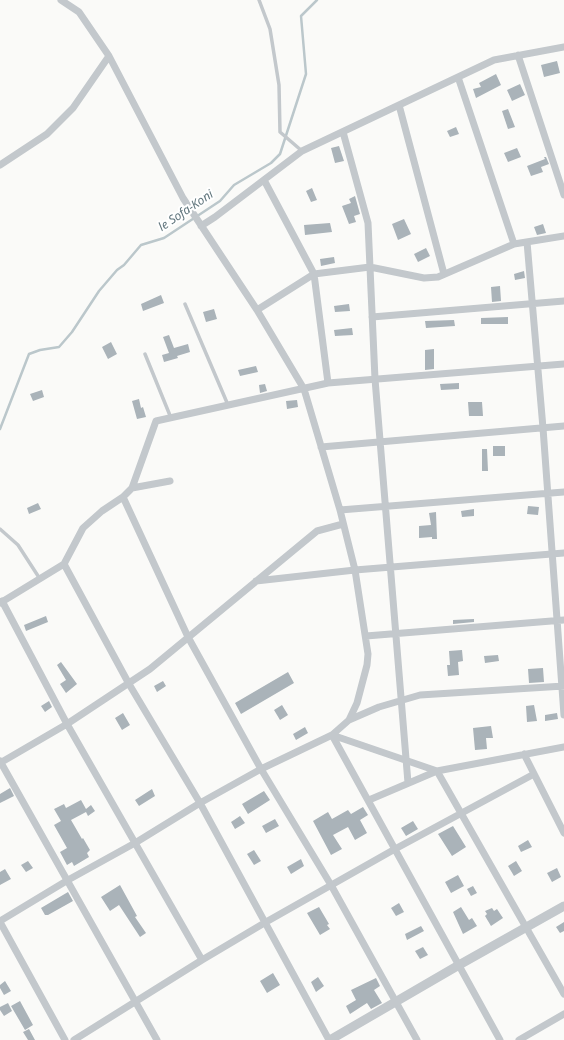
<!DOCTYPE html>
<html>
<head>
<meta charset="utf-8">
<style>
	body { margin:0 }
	canvas { display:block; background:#fafaf8 }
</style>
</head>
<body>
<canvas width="564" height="1040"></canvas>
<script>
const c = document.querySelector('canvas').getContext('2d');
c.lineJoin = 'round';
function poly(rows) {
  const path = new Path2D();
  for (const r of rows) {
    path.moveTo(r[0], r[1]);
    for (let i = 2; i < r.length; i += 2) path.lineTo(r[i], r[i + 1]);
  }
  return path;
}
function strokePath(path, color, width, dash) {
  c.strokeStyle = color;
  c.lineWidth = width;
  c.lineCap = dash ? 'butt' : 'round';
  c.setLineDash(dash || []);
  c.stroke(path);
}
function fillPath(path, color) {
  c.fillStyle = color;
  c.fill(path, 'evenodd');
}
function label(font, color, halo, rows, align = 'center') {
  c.font = font + ' "Noto Sans",sans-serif';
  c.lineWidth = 4;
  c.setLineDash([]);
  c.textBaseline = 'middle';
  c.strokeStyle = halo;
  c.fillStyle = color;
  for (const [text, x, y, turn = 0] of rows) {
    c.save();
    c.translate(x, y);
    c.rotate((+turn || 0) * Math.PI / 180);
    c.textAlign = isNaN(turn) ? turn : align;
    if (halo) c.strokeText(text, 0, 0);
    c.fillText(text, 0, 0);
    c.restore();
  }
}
strokePath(poly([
	[0,429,29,354,40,350,59,347,72,332,99,291,117,270,124,265,141,245,164,238,220,201,234,185,271,163,280,154,306,74,301,16,317,0]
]), '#bbc7cb', 2.5);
fillPath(poly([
	[557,61,560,73,544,77,541,65],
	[496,74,501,85,476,98,473,89,481,87,479,83],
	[520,84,525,95,512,101,507,90],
	[508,109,515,127,508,129,502,111],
	[456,127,459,134,450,137,447,131],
	[339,146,344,161,335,163,331,148],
	[517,148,521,157,508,162,504,153],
	[544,157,546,157,549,164,541,167,543,172,531,176,527,166,545,159],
	[312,188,317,200,311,202,306,191],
	[355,196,360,214,354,216,356,222,349,224,342,206,351,203,349,199],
	[404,219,411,234,398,240,392,224],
	[330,223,332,232,305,235,304,225],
	[543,224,546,233,537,235,534,227],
	[426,248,430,256,418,262,414,254],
	[334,257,335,263,321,266,320,259],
	[524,271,525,278,515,280,514,274],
	[500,286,501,301,492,302,491,287],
	[161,295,164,303,143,311,141,304],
	[349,304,350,311,335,312,334,306],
	[214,309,217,319,206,322,203,312],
	[508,317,508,324,481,324,481,318],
	[454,320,455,326,426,328,425,321],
	[352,328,353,335,335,336,334,330],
	[169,335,174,348,188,344,190,352,177,356,178,358,164,362,162,355,169,353,163,337],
	[111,342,117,354,108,359,102,347],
	[434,349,434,369,425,370,425,350],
	[256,366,258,372,240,376,238,370],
	[459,383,459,389,441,390,440,384],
	[265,384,267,391,260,393,259,385],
	[42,390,44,397,33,401,30,394],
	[139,399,141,408,143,407,146,417,137,419,132,401],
	[297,400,298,407,287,409,286,401],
	[468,402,482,402,483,416,469,416],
	[493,446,505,446,505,456,493,456],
	[482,449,487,449,488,471,482,471],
	[38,503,41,509,29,514,27,508],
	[528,506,539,507,538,515,527,514],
	[474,509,474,516,462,517,461,511],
	[436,512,437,539,432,539,432,537,419,538,419,526,431,525,429,513],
	[46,616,48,622,26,631,24,625],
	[474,619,474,622,453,624,453,620],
	[462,650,463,661,458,662,459,675,448,676,447,665,450,665,449,651],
	[498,655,499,661,485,663,484,656],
	[61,662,77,684,66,693,60,684,66,680,57,665],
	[543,668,544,682,529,683,528,669],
	[288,672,294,683,241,714,235,703],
	[163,681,166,686,157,692,154,686],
	[49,701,52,707,45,712,41,706],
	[282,705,288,715,280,720,274,710],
	[534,705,537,721,527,722,526,706],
	[123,713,130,725,122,730,115,718],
	[557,713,558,719,545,721,545,715],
	[491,726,493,738,486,738,487,749,475,750,473,728],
	[305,727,308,733,296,740,293,734],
	[10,788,14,796,0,803,0,794],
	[152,789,155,796,139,806,135,800],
	[264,791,270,800,248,814,242,804],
	[81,800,86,809,91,805,95,811,88,816,86,812,71,820,82,839,83,838,90,850,87,853,89,857,74,866,72,862,67,865,60,852,67,848,54,825,61,821,54,809,64,804,66,808],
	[363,807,368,815,360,820,367,833,355,840,348,827,333,835,342,849,331,855,313,821,328,812,332,819,348,810,351,814],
	[240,816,245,823,235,829,231,822],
	[275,819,279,826,266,833,262,826],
	[413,821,418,829,406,836,401,828],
	[453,826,466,847,452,856,438,834],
	[528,840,532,847,521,852,518,846],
	[254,850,261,861,254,865,247,854],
	[301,859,304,866,291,874,287,867],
	[28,861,33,868,26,872,21,865],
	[516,861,522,871,514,876,508,866],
	[557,868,561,877,552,882,547,873],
	[5,869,11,879,0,885,0,872],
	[458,875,464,886,451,893,445,882],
	[120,885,137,916,135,917,146,933,140,937,119,905,110,911,101,897],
	[473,886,477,893,471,896,467,889],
	[68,892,73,901,48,915,45,915,41,908],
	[399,903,404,912,396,916,391,908],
	[319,907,329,924,327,925,330,929,320,935,307,913],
	[461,907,469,920,472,918,477,926,463,934,453,912],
	[492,908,494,911,497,909,503,918,491,926,485,916,487,914,485,911],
	[564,922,564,931,560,933,556,927],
	[421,926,424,931,407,940,405,934],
	[423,947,428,955,420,959,415,951],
	[273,973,280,985,267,993,260,981],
	[318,977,324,986,316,992,311,982],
	[376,978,380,986,374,990,382,1003,371,1009,367,1003,350,1014,346,1006,356,1000,351,990],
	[5,981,11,991,4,995,0,988,0,985],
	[20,1001,33,1025,25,1030,11,1006],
	[8,1003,12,1011,4,1016,0,1010,0,1007],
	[29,1029,35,1040,28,1040,23,1032]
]), '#aab3b9');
strokePath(poly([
	[259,0,270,29,279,85,280,132,302,151],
	[185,304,228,405],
	[145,354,171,418],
	[0,529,18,545,40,579]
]), '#c3c8cc', 3.5);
strokePath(poly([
	[61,0,79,12,109,56],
	[518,55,564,195],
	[458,77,514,244],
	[399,105,444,274],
	[343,132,368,223,375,379,408,783],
	[0,165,47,134,73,108,109,56,183,198,257,310,304,389,340,510,355,570,368,654,367,665,357,703,349,720,332,735,500,1040],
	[264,180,314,274,328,383],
	[201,226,215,217,302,151,494,60,564,47],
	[527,242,543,428,564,715],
	[257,310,314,274,370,267,424,278,438,277,514,244,564,236],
	[372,317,564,301],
	[321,447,564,426],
	[132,488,170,481],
	[123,497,188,637,261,769,331,885,417,1040],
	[340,510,564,492],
	[64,564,129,684,200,803,329,1040],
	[256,581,355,570,564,553],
	[2,601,67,724,202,960],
	[0,603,64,564,83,528,102,511,123,497,132,488,156,421,328,383,564,364],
	[366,636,564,620],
	[349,720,379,707,420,695,564,686],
	[524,754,564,833],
	[0,761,157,1040],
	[0,763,67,724,150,669,317,531,343,524],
	[369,800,437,771,564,747],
	[0,921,68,880,135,843,200,803,261,769,332,735,437,771,564,994],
	[0,922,65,1040],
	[74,1040,202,960,266,922,395,849,534,774],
	[519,1040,564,1014]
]), '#c3c8cc', 7);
strokePath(poly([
	[330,1040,459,965,564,906]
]), '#c3c8cc', 9);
label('italic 12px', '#60757c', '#fff', [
	["le Sofa-Koni",186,211,-34]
]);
</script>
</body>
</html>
